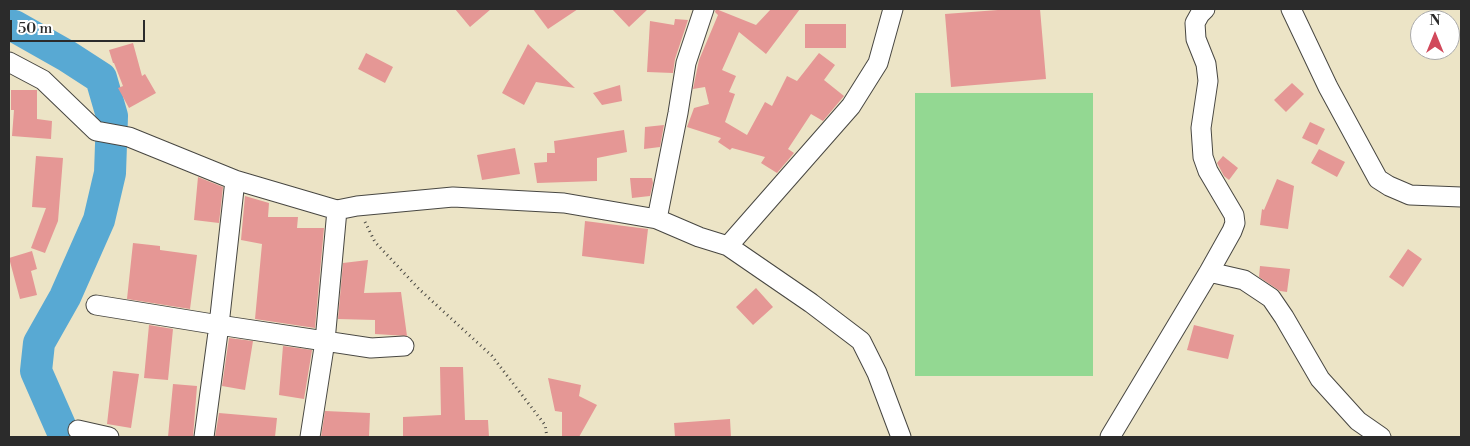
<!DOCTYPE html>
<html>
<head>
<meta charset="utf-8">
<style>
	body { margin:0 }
	#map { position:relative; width:1470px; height:446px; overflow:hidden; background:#ece4c6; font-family:"Libre Bodoni",serif }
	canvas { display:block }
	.frame { position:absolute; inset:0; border:10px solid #2b2b2b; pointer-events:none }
	.north { position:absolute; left:1410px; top:10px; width:50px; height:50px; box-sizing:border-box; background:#fff; border:1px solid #aaa; border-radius:50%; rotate:0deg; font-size:14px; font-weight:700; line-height:20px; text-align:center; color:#2b2b2b }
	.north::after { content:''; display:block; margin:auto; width:18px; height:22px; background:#d1495b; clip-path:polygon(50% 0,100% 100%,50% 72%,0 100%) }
	.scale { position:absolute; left:10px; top:20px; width:135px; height:22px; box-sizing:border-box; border:2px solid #2b2b2b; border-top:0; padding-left:6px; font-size:15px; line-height:18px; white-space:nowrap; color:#2b2b2b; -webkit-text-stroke:4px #fff; paint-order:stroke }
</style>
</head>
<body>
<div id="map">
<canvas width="1470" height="446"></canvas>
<div class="frame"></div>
<div class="north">N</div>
<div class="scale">50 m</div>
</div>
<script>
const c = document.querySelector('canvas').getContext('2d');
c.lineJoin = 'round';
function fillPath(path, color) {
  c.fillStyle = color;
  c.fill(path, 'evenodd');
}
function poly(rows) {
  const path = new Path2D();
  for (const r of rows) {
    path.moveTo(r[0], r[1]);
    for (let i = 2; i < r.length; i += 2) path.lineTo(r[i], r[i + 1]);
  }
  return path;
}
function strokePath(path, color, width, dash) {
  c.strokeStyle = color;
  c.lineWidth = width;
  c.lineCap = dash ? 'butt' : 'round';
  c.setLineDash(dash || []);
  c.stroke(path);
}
fillPath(poly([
	[915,93,1093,93,1093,376,915,376]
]), '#93d892');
strokePath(poly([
	[9,25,14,26,67,56,101,78,112,116,110,173,99,220,65,297,39,343,36,371,65,437]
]), '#58a9d3', 32);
fillPath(poly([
	[455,9,491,9,470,27],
	[533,9,578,9,548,29],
	[612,9,648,9,629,27],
	[716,9,756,25,771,9,800,9,766,54,739,32,722,70,736,76,729,92,735,94,725,122,747,135,765,102,772,106,787,76,797,81,819,53,835,65,824,80,844,96,823,121,811,114,788,149,794,153,777,173,761,163,765,157,732,148,730,150,718,142,721,138,687,127,694,108,709,104,705,87,693,89,699,60,718,15,715,12],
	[1011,9,1040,9,1046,79,951,87,945,14],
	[675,19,688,20,675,59,673,73,647,72,650,21,674,25],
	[805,24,846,24,846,48,805,48],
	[133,43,142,76,145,74,156,93,129,108,118,88,123,86,114,63,113,63,109,50],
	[528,44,575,88,536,82,524,105,502,93],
	[366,53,393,67,385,83,358,69],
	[1292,83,1304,94,1286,112,1274,100],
	[620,85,622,101,602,105,593,93],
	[11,90,37,90,37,119,52,121,51,139,12,136,14,110,11,110],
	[1310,122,1325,129,1317,145,1302,138],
	[664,125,660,147,644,149,645,127],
	[624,130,627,152,597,158,597,181,537,183,534,163,547,162,547,153,555,153,554,141],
	[515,148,520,174,482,180,477,155],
	[1319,149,1345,162,1337,177,1311,163],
	[36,156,63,158,58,221,45,253,31,248,46,208,32,207],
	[1223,156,1238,168,1229,180,1224,176,1217,163],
	[198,177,223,187,219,223,194,220],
	[630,178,652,178,653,183,650,196,632,198],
	[1277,179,1294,186,1288,229,1260,225,1262,209,1264,210],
	[245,196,269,203,268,217,298,217,297,228,324,228,315,328,255,319,262,244,241,240],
	[585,221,648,229,644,264,582,256],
	[133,243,160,246,160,250,197,255,190,309,127,299],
	[1408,249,1422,259,1403,287,1389,277],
	[32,251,37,269,31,271,37,295,20,299,9,258],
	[368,260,364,293,401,292,407,336,375,334,375,320,338,319,343,263],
	[1260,266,1290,269,1287,292,1280,291,1259,277],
	[756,288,773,307,753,325,736,307],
	[149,325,173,329,168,380,144,378],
	[1194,325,1234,335,1228,359,1187,350],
	[229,338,253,341,245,390,222,386],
	[283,346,312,350,304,399,279,395],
	[440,367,463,367,465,420,488,420,489,437,403,437,403,417,441,415],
	[113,371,139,374,131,428,107,424],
	[548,378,581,385,579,396,597,405,579,437,562,437,562,412,555,411],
	[173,384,197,386,193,437,168,437],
	[325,411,370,413,369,437,321,437],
	[219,413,277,418,275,437,215,437],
	[730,419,731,437,675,437,674,423]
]), '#e59795');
const minor = poly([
	[1291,9,1328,87,1378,179,1389,186,1410,195,1461,197],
	[9,62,43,80,96,131,129,137,235,180,337,210,357,206,453,197,564,203,657,219,699,237,728,246,811,303,861,341,877,373,901,437],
	[657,219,678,113,686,63,704,9],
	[728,246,851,106,878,63,893,9],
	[1209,272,1244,280,1271,298,1284,317,1320,379,1358,421,1381,437],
	[96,305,219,325,371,348,404,346],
	[78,430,109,437],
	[204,437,219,325,235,180],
	[310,437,325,341,337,210],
	[1110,437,1209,272,1232,231,1235,223,1234,215,1208,171,1203,157,1201,128,1208,81,1206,64,1196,39,1195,23,1200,14,1205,9]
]);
strokePath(minor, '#484742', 21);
strokePath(poly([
	[365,222,375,242,419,289,492,356,545,425,547,437]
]), '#484742', 3, [1, 4]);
strokePath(minor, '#fff', 19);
</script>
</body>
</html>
